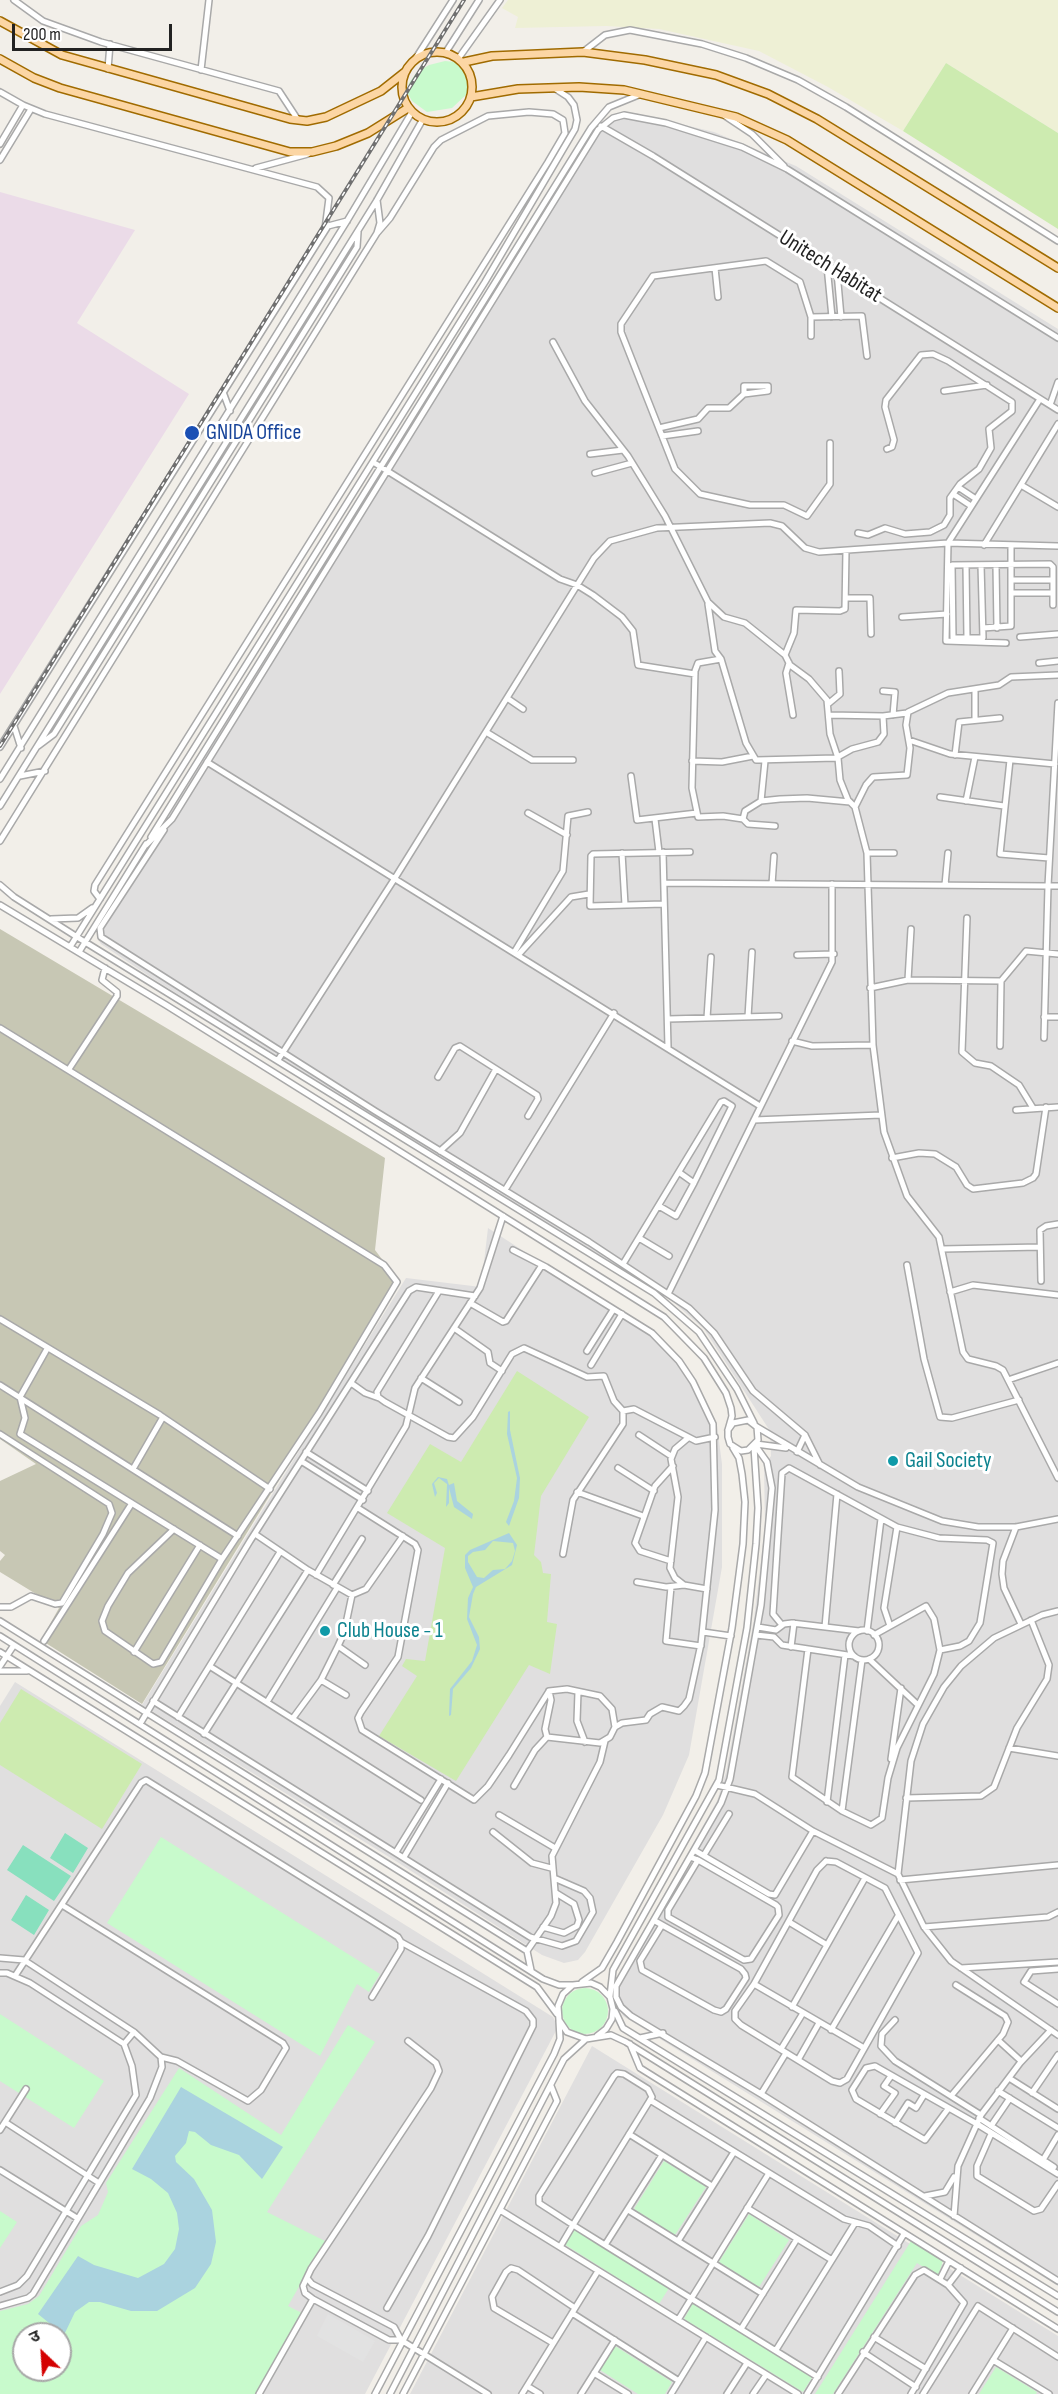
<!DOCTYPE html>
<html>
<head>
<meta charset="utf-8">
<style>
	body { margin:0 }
	#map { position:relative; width:1058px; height:2394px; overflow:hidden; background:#f2efe9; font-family:"Sofia Sans Condensed","Noto Sans Devanagari",sans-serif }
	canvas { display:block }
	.north { position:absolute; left:12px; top:2322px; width:60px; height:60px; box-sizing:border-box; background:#fff; border:2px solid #a7a7a7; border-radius:50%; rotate:335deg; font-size:16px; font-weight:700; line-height:24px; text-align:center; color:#222 }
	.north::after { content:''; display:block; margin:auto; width:21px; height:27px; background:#d40000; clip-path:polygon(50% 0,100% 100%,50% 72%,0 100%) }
	.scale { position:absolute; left:12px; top:24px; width:160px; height:27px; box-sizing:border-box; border:3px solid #222; border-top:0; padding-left:8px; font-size:18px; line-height:21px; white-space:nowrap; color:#222; -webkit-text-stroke:4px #fff; paint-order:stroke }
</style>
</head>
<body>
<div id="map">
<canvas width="1058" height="2394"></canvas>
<div class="north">उ</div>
<div class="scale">200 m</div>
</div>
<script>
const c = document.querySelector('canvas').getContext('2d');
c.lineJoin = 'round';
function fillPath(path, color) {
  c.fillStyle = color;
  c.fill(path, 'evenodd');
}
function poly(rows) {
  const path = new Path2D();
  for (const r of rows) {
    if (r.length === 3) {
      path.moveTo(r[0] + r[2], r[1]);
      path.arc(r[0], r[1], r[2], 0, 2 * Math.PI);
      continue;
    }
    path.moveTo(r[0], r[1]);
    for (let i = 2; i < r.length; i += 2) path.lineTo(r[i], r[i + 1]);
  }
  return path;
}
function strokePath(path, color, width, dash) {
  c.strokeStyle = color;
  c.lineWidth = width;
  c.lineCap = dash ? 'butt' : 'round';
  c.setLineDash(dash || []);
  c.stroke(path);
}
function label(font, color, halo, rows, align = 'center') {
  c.font = font + ' "Sofia Sans Condensed",sans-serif';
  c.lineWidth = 6;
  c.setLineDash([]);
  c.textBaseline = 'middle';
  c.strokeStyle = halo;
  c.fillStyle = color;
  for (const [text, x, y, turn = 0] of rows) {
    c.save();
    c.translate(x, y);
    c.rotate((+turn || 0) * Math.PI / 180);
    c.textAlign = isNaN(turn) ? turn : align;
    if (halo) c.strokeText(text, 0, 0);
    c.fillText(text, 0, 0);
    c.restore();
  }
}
fillPath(poly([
	[617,113,634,113,714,132,796,166,1058,329,1058,2286,623,2016,618,2007,614,1996,614,1983,717,1801,726,1772,754,1619,765,1526,764,1465,771,1456,770,1431,704,1329,671,1300,155,980,101,944,97,938,98,929,601,122],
	[488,1228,647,1331,682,1363,706,1400,717,1426,722,1464,722,1567,689,1755,663,1815,585,1952,578,1960,564,1963,542,1955,394,1860,142,1705,406,1278,481,1287],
	[15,1682,553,2017,558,2027,365,2394,0,2394,0,1706],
	[24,2334,60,2334,60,2370,24,2370],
	[592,2046,1058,2336,1058,2394,410,2394]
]), '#e0dfdf');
fillPath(poly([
	[0,192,135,230,77,323,189,394,0,694]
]), '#ebdbe8');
fillPath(poly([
	[0,929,385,1158,375,1250,400,1283,142,1704,41,1640,59,1608,0,1572,0,1561,5,1555,0,1551,0,1481,36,1464,0,1439]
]), '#c7c7b4');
fillPath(poly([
	[508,0,1058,0,1058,133,946,63,903,131,828,87,759,51,659,29,606,26,515,28,518,17,502,8]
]), '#eef0d5');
fillPath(poly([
	[946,63,1058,133,1058,229,903,131],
	[517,1371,589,1417,541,1496,534,1555,541,1562,543,1573,551,1574,547,1622,557,1624,550,1674,529,1665,456,1781,379,1736,417,1676,402,1666,406,1659,425,1661,445,1548,387,1513,430,1444,461,1462],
	[21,1689,142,1764,102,1829,0,1765,0,1723]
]), '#cdebb0');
fillPath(poly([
	[445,61,455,62,463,68,469,84,468,93,452,108,427,112,412,101,407,92,409,83,417,72,429,65],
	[161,1837,380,1974,369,1992,357,1984,320,2056,107,1923],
	[585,2011,23],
	[0,2014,104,2081,74,2128,0,2081],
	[348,2025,375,2042,267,2212,325,2241,288,2306,302,2313,257,2394,0,2394,0,2311,28,2304,39,2296,81,2226,98,2215,108,2192,106,2183,179,2068,281,2135],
	[24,2334,60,2334,60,2370,24,2370],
	[664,2161,706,2187,675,2235,634,2209],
	[0,2211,17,2222,0,2248],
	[749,2214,789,2240,759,2287,719,2262],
	[574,2229,669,2288,659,2304,564,2244],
	[911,2241,943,2261,938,2276,917,2263,833,2394,815,2394],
	[693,2303,813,2376,803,2392,684,2319],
	[615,2346,672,2382,665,2394,638,2394,600,2370],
	[996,2367,1037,2392,1036,2394,979,2394]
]), '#c8facc');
fillPath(poly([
	[65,1833,88,1848,73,1873,50,1858],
	[23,1845,71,1876,54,1901,7,1870],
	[26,1895,49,1910,34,1935,11,1920]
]), '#88e0be');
fillPath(poly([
	[328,2314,375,2341,363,2362,317,2336]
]), '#e2e2e2');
fillPath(poly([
	[510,1411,510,1430,520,1478,519,1498,509,1526,506,1522,514,1501,517,1478,507,1434,508,1412],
	[438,1477,447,1479,449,1485,454,1483,457,1501,473,1514,472,1519,454,1507,449,1488,449,1503,446,1507,447,1484,439,1478,434,1483,437,1493,435,1497,432,1484],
	[509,1533,517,1545,512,1565,476,1587,473,1594,469,1617,479,1637,480,1649,471,1668,453,1689,451,1715,449,1716,450,1689,472,1661,477,1645,467,1619,468,1598,473,1587,465,1568,465,1555,470,1550],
	[493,1541,513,1543,515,1551,512,1561,505,1569,493,1570,484,1578,477,1577,468,1562,468,1556,473,1552,485,1550],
	[181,2087,283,2147,262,2179,239,2155,211,2145,195,2132,189,2131,186,2143,175,2156,176,2162,194,2179,212,2210,216,2242,211,2264,195,2288,157,2311,131,2311,100,2302,89,2302,75,2312,64,2335,38,2314,78,2256,94,2265,138,2278,164,2264,175,2249,179,2229,177,2213,168,2193,151,2179,132,2169]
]), '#aad3df');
const minor = poly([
	[14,0,43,21,101,42,279,91,298,120],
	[446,52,479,0],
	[583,52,605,35,630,30,702,44,746,58,798,80,846,107,1058,241],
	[458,59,500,0],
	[414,61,453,0],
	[108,69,110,44],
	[201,70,209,0],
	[0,92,23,105,45,114,317,187,329,198,325,229],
	[725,116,752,134,784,166],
	[601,126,653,156,1058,410],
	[0,144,23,105],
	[0,160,31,109],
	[256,168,308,154],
	[827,266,832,317],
	[715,268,718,297],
	[837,272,841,317],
	[811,317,811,336],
	[553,342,585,401,628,456,665,516,708,602,724,617,745,623,785,655,790,665,809,679,827,700,830,734,838,758,840,780,848,800,855,807,867,853,873,1045,884,1132,907,1196,939,1237,963,1352,968,1359,996,1366,1003,1370,1058,1478],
	[944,391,987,385],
	[223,392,230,411],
	[1050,405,1058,382],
	[659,428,698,419,708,408,729,408,744,394,768,391,768,386,744,386,744,394],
	[662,436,698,431],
	[830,443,830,484,807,516,784,505,750,505,700,494,675,469,621,332,621,324,653,276,766,261,800,282,811,317,862,316,867,356],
	[590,454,623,450],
	[373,462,560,579,577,585,593,595,622,617,633,631,638,665,695,674],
	[595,473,632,463],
	[1021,485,1058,507],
	[958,487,976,499],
	[953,494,971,506],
	[858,533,868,535,885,528,905,534,930,532,944,525,950,515,950,498,960,484,979,469,991,448,989,429,1012,411,1012,402,948,361,933,354,921,355,886,400,885,407,894,440,892,447,887,449],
	[984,545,1058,424],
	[966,565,967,638],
	[981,565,983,638,953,638,952,565,1050,564,1053,567,1053,605],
	[996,565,997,628],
	[1011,580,1053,580],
	[1011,593,1053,593],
	[846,598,870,598,871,634],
	[708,604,715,651,721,659,746,743,756,760,836,758,852,749,878,742,884,734,883,716],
	[902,617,947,614],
	[983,628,1011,626,1011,546],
	[1020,637,1058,634],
	[1006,643,946,641,948,543,1040,399],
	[785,655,794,633,796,610,840,611,845,609,846,551],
	[721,659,698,663,695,671,692,788,698,817,723,816,743,819,745,811,761,801,780,799,807,798,850,802],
	[789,663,786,673,793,715],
	[1039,663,1058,661],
	[883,691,895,692,893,715],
	[507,698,523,709],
	[828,704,840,694,839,671],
	[829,715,883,716,907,713],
	[975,720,975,689],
	[14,726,21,748],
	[486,732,532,760,573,760],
	[909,740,950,754,1055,764],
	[38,746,54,734,357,247,358,232],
	[0,747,328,226,347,221],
	[955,755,959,722,1000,718],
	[1010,760,1000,854,1049,858],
	[692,761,722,762,753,756],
	[207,762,760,1106],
	[20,776,45,771],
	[631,776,637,820,697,813],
	[0,779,347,221,412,112],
	[940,797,1004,806],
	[761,801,765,761],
	[966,801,975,757],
	[0,806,377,200,423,119],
	[855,807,866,785,873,777,907,775,910,748,906,725,908,712,948,693,999,685,1011,677,1058,675],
	[528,813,567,835],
	[655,819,659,852],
	[743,819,748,824,775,826],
	[164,830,100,928,101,937,375,1111,589,1242,689,1308,714,1333,753,1391,805,1435,820,1465],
	[151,837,591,128,609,107,641,94],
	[0,841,377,233,380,223,377,200],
	[146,845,172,819,598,130,613,118,624,115,666,123,742,147,787,169,1058,338],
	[663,852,668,1047],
	[622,853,625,905],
	[867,853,894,853],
	[664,883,1048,886,1058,703],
	[772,884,774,856],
	[0,885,14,897,85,942,654,1293,699,1332,737,1389,754,1423],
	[945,885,948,853],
	[100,899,94,891,95,885,548,162,565,133,563,120,553,114,529,112,488,116,441,140,434,147,390,218,377,233],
	[664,904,590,906,591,856,593,854,690,852],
	[0,905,166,1005,664,1317,704,1358,726,1393,731,1408,732,1416,728,1430,728,1437,730,1444,741,1451,748,1450,758,1440,757,1427,748,1420,733,1423,728,1430],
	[967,918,962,1052,975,1063,991,1066,1019,1085,1033,1108],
	[51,919,78,918,92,908],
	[70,947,485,282,575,129,577,120,574,105,568,97,554,88],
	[515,951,563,871,568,816,588,812],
	[79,952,146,844],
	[519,954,571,897,589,894],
	[797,955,834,954],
	[908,980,911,929],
	[870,988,908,980,1001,981,1026,951,1058,954],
	[748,1017,752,952],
	[1044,1017,1058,1017],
	[707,1018,711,957],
	[668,1019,779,1016],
	[0,1028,384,1265,397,1282,319,1413,222,1559,161,1662,153,1664,105,1631,102,1621,108,1606,128,1573,174,1529],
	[1044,1038,1048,886,1058,886],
	[792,1041,812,1046,873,1045],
	[1000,1046,1001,981],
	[278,1060,395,878,594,558,610,541,657,528,770,523,782,526,805,548,819,552,948,543,1058,546],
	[69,1069,117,996,117,992,102,980,105,968],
	[438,1077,455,1048,460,1046,537,1095,538,1099,528,1116],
	[1016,1110,1058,1107],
	[754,1120,881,1115],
	[440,1151,460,1133,496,1069],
	[892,1158,919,1153,935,1154,956,1167,967,1185,973,1189,1023,1183,1033,1178,1036,1174,1046,1107],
	[505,1190,614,1013],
	[659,1206,676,1216,694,1183],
	[639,1238,669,1256],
	[942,1249,1040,1247],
	[513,1250,546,1267,652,1333,679,1361,693,1382,713,1424,715,1510,701,1644,689,1699,684,1706,679,1711,662,1707,650,1714,646,1720,622,1723,615,1727,610,1737,600,1743,547,1737,535,1750,514,1786],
	[623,1264,721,1102,724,1101,732,1106,694,1183,680,1173],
	[907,1265,924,1359,940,1417,952,1418,1019,1400],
	[1041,1281,1040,1230,1046,1226,1058,1224],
	[439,1291,377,1392,378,1397,385,1402,448,1437,454,1438,473,1417,512,1354,524,1348,587,1377,604,1376,614,1401,623,1411,623,1424,573,1500,563,1554],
	[950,1292,973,1285,1058,1295],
	[668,1294,832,962,832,884],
	[470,1303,503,1322,506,1321,542,1265],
	[0,1319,160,1415,270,1489],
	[454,1328,488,1352,490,1363,502,1371],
	[47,1349,20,1397,25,1418,20,1434,222,1559],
	[587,1351,613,1310],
	[591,1365,622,1314],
	[421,1378,459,1402],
	[1008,1380,1058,1363],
	[351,1383,365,1393,379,1398],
	[0,1385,238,1536],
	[623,1411,634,1409,696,1441,715,1437],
	[757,1427,858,1487,942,1521,978,1527,1016,1527,1058,1519],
	[0,1434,109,1504,112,1513,103,1534,62,1603,55,1604,31,1596,11,1607,0,1607],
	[639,1435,671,1456],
	[688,1438,675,1449,671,1459,678,1497,670,1568,675,1578,684,1585,707,1589],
	[756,1444,786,1448],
	[755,1445,767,1462,772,1488,761,1605,730,1779,721,1803,616,1986,616,1997,621,2007,631,2016,761,2094,1058,2281],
	[306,1452,368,1491],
	[797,1452,805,1435],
	[301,1461,363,1500],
	[618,1468,654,1491],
	[133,1469,163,1417],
	[577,1492,643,1516],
	[358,1508,415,1544,418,1550,398,1657,361,1712,358,1718,362,1730,474,1800,488,1786,509,1755,549,1691,567,1689,600,1696,612,1709,615,1727],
	[1016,1527,1003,1561,1002,1574,1004,1588,1021,1624],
	[255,1534,308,1570,352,1595,366,1589,403,1536],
	[671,1561,640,1551,635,1543,655,1486,673,1466],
	[316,1575,406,1426,415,1388,480,1288,503,1216],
	[637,1582,666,1587,684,1585],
	[333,1585,362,1539],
	[671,1587,666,1641,701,1646],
	[1058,1611,1042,1615,994,1638,961,1666,944,1687,923,1724,911,1761,898,1874,924,1927,951,1961,1058,2035],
	[0,1621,527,1951,531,1970],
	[782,1625,773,1614,782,1473,789,1468,897,1527,939,1538,987,1540,993,1543,980,1623,969,1641,960,1646,940,1650],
	[890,1626,884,1608,897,1527],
	[758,1627,776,1630,784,1624,792,1623,859,1631],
	[825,1627,837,1494],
	[864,1645,15],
	[867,1631,881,1519],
	[703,1632,731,1636],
	[756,1635,774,1637,782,1645,854,1656],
	[0,1636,543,1979,559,1985,573,1985],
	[44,1641,132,1503],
	[338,1646,365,1665],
	[791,1647,794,1623],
	[808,1649,792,1777,842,1811,871,1825,882,1818,888,1778,897,1748,934,1674,940,1650,934,1619,926,1606,874,1635],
	[0,1652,537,1987,557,2014],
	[134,1652,200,1545],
	[869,1659,918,1705],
	[0,1666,14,1645],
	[211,1667,421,1800],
	[0,1671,27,1671],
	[321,1680,346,1695],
	[578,1692,577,1721,585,1742],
	[153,1701,530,1937,562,1946,576,1941,593,1912,590,1898,584,1891,554,1878],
	[267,1702,337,1588],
	[178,1717,280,1552],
	[293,1718,321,1680,338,1646,344,1633,352,1595],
	[140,1724,250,1541,409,1291,416,1287,475,1296],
	[204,1734,308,1570],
	[547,1737,545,1729,551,1700,549,1691],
	[1009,1748,1058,1756],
	[891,1759,901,1688],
	[717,1785,755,1794,813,1831,898,1874],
	[906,1798,981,1796,994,1787,1017,1728,1047,1679,1049,1665,1031,1620],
	[827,1802,845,1655],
	[842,1811,862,1660],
	[499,1815,555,1848],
	[493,1832,532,1863,551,1868],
	[694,1850,769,1894,775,1895,813,1831],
	[396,1852,441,1779],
	[704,1855,729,1814],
	[404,1857,448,1783],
	[690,1857,698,1860,776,1905,778,1907,779,1915,751,1959,744,1960,668,1917,668,1910,698,1860],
	[826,1861,836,1862,885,1888,918,1953,847,2079,840,2083,832,2081,741,2025,735,2019,735,2011,754,1984,817,1870,826,1861],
	[900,1880,1058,1865],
	[62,1905,283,2043,286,2048,261,2090,248,2101,177,2061,161,2057],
	[655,1921,741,1969,745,1974,746,1978,726,2009,721,2012,714,2010,642,1970,640,1961,662,1925],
	[789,1922,827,1945],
	[543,1927,564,1933,577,1926,579,1920,574,1904,556,1893],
	[924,1927,1048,1917,1058,1912],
	[527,1951,551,1916,556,1903,552,1856,600,1762,605,1741],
	[0,1958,24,1960,134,2032,161,2057,162,2067,150,2098,33,2294,28,2298,0,2306],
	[961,1968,1058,1962],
	[1058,1969,1031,1971,1024,1982,1058,2004],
	[0,1973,7,1973,30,1983,124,2044,132,2066,136,2095,27,2276,18,2285,0,2292],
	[15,1976,141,1783,146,1780,398,1937,401,1942,401,1949,372,1997],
	[582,1982,602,1968,617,1942,696,1796,705,1773,732,1628,743,1544,745,1502,742,1474,739,1458,733,1448],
	[754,1984,864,2048],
	[610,1996,613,1970,719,1780,747,1628,756,1544,758,1508,754,1447],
	[792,2007,865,1878],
	[615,2011,623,2028,1058,2296],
	[895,2020,882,2034,881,2046,895,2061,981,2115],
	[831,2030,898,1916],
	[597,2036,606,2029,612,2019,613,2009,610,1997,600,1987,591,1983,573,1985,563,1994,558,2006,559,2020,567,2032,586,2039,611,2035,626,2042,1058,2312],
	[640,2038,663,2033],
	[998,2040,1021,2061],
	[124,2044,134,2032],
	[630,2044,640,2068,1058,2329],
	[781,2049,803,2013],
	[798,2060,819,2023],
	[1009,2078,1058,2109],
	[998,2091,1058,2128],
	[1032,2093,1058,2055],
	[761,2094,786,2053],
	[951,2096,1003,2034,1008,2022,1005,2016,956,1985],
	[650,2100,844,2219,869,2226,898,2246],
	[948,2109,925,2140,856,2099,852,2090,866,2068,875,2066,977,2124,1058,2174],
	[880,2114,895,2093,884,2086,891,2076],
	[979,2118,1054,2167],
	[5,2122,99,2183],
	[895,2123,908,2103,916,2108,924,2095],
	[991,2126,1010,2098],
	[0,2130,26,2089],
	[629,2134,712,2186],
	[991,2134,977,2166,977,2176,1034,2211,1041,2209,1058,2184],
	[1043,2160,1058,2135],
	[0,2170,77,2218],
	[925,2196,945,2192,954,2177],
	[747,2208,832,2260],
	[500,2210,798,2394],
	[628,2210,763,2294],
	[954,2216,958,2166,981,2115,1020,2063,1051,2030],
	[678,2241,734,2152],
	[605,2245,662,2155],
	[560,2247,573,2225,652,2097,648,2089,624,2074,617,2073,614,2076,539,2196,539,2203,573,2225,605,2245,818,2377],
	[307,2278,312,2284,394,2327,401,2340,488,2394],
	[940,2279,949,2261],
	[948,2285,961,2268],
	[387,2308,428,2236,533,2026,533,2020,526,2011,401,1942],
	[572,2313,679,2381],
	[678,2320,769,2173],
	[741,2329,797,2239],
	[874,2337,926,2369],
	[401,2340,389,2340,313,2299,305,2293,303,2286,311,2269,431,2088,439,2071,436,2063,408,2041],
	[553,2343,494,2308,492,2297,506,2272,511,2268,518,2270,575,2308],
	[776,2350,855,2223],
	[863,2352,916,2387],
	[993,2360,1049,2394],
	[594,2373,628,2394],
	[527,2386,540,2394],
	[259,2394,313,2299],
	[375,2394,554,2054,560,2039,559,2021],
	[390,2394,564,2059,586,2039],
	[403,2394,557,2101,551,2086],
	[522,2394,598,2271],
	[581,2394,615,2340],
	[671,2394,706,2337],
	[727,2394,747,2363],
	[753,2394,766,2375],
	[807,2394,904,2234],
	[838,2394,915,2275,924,2270,948,2285,964,2303,911,2394],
	[923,2394,978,2306,1058,2357],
	[972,2394,1013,2328]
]);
const major = poly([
	[0,21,62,55,290,119,307,121,326,117,381,91,405,72],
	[437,87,35],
	[0,59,34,78,60,88,290,152,312,152,336,146,368,133,408,108],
	[464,62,492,56,583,52,645,60,716,75,768,94,817,119,1058,268],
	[471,97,518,89,579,87,624,90,736,117,787,140,1058,308]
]);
strokePath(minor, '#a9a9a9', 8);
strokePath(major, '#a06b00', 10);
strokePath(minor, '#fff', 5);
strokePath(major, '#fcd6a4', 7);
const rail = poly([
	[0,746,464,0]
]);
strokePath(rail, '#707070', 4);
strokePath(rail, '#fff', 1.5, [4.5]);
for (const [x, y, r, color] of [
	[192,433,8,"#1a4fb4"],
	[893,1461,6,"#0f9aa8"],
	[325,1631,6,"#0f9aa8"]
]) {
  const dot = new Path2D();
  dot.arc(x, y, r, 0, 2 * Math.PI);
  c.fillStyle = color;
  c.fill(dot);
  strokePath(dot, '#fff', 2);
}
label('22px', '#222', '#fff', [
	["Unitech Habitat",830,267,32]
]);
label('22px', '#164399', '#fff', [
	["GNIDA Office",206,433]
], 'left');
label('22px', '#0d838f', '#fff', [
	["Gail Society",905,1461],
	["Club House - 1",337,1631]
], 'left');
</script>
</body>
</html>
